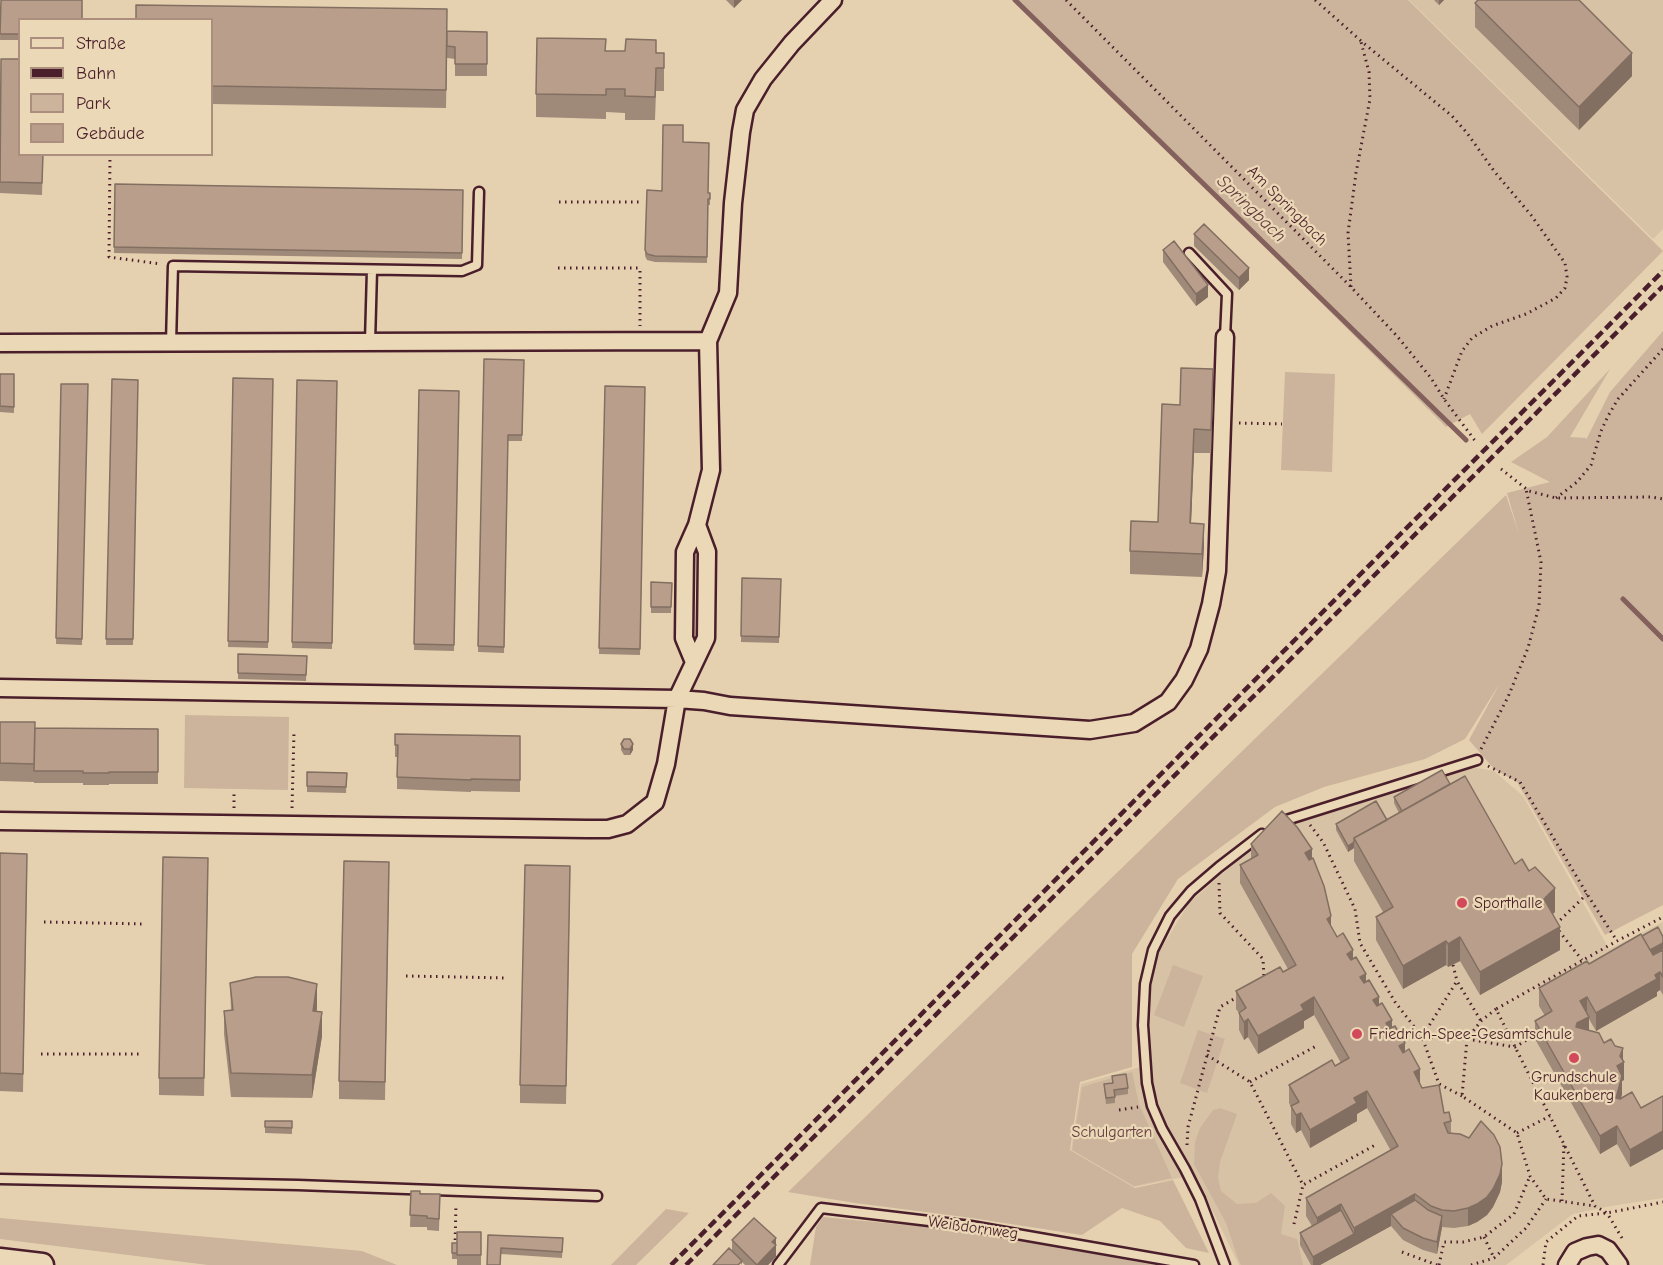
<!DOCTYPE html>
<html>
<head>
<meta charset="utf-8">
<style>
	body { margin:0 }
	#map { position:relative; width:1663px; height:1265px; overflow:hidden; background:#e5d1b0; font-family:"Comic Neue",sans-serif }
	canvas { display:block }
	.legend { position:absolute; left:18px; top:18px; width:195px; height:138px; box-sizing:border-box; background:#ebd8b6; border:2px solid #ab8e7e; margin:0; padding:8px 10px; list-style:none; font-size:18px; color:#4a1f2b }
	.legend li { display:flex; align-items:center; gap:12px; height:30px }
	.legend b { width:30px; border:2px solid #ab8e7e }
</style>
</head>
<body>
<div id="map">
<canvas width="1663" height="1265"></canvas>
<ul class="legend">
<li><b style="height:8px;background:#ebd8b6"></b>Straße</li>
<li><b style="height:8px;background:#4a1f2b"></b>Bahn</li>
<li><b style="height:16px;background:#cbb49b"></b>Park</li>
<li><b style="height:16px;background:#b99f8b"></b>Gebäude</li>
</ul>
</div>
<script>
const c = document.querySelector('canvas').getContext('2d');
c.lineJoin = 'round';
function fillPath(path, color) {
  c.fillStyle = color;
  c.fill(path, 'evenodd');
}
function poly(rows) {
  const path = new Path2D();
  for (const r of rows) {
    path.moveTo(r[0], r[1]);
    for (let i = 2; i < r.length; i += 2) path.lineTo(r[i], r[i + 1]);
  }
  return path;
}
function strokePath(path, color, width, dash) {
  c.strokeStyle = color;
  c.lineWidth = width;
  c.lineCap = dash ? 'butt' : 'round';
  c.setLineDash(dash || []);
  c.stroke(path);
}
function label(font, color, halo, rows, align = 'center') {
  c.font = font + ' "Comic Neue",sans-serif';
  c.lineWidth = 4.5;
  c.setLineDash([]);
  c.textBaseline = 'middle';
  c.strokeStyle = halo;
  c.fillStyle = color;
  for (const [text, x, y, turn = 0] of rows) {
    c.save();
    c.translate(x, y);
    c.rotate((+turn || 0) * Math.PI / 180);
    c.textAlign = isNaN(turn) ? turn : align;
    if (halo) c.strokeText(text, 0, 0);
    c.fillText(text, 0, 0);
    c.restore();
  }
}
fillPath(poly([
	[1409,0,1663,0,1663,229,1653,239],
	[1465,766,1494,771,1523,796,1609,949,1663,922,1663,1198,1611,1206,1573,1214,1506,1265,1239,1265,1195,1175,1134,1187,1071,1150,1081,1084,1151,1064,1149,1011,1153,962,1189,903,1279,824]
]), '#d8c2a5');
fillPath(poly([
	[1017,0,1408,0,1663,251,1482,434,1470,414,1446,427],
	[1663,331,1663,905,1605,935,1517,782,1494,769,1469,740,1500,683,1465,739,1425,759,1324,787,1275,807,1178,879,1132,954,1132,1067,1080,1082,1070,1150,1135,1188,1173,1180,1209,1253,1186,1248,1160,1221,1122,1208,1082,1235,972,1218,855,1203,788,1192,1506,495,1519,534,1507,493,1550,482,1511,462,1547,437,1610,369,1570,437,1586,438,1586,440,1610,392],
	[1285,372,1335,374,1332,472,1281,470],
	[185,715,289,717,288,790,184,788],
	[1173,965,1203,976,1184,1027,1154,1015],
	[1198,1030,1225,1039,1207,1093,1180,1083],
	[1132,1072,1139,1104,1172,1178,1134,1186,1072,1150,1082,1087],
	[1220,1108,1237,1114,1220,1162,1218,1178,1221,1191,1237,1204,1256,1203,1271,1193,1285,1206,1281,1234,1297,1239,1303,1265,1241,1265,1238,1259,1226,1223,1194,1164,1195,1142,1200,1128,1213,1110],
	[666,1209,689,1213,636,1265,611,1265],
	[823,1217,970,1231,1155,1265,810,1265,816,1227],
	[0,1218,362,1251,397,1265,208,1265,0,1239]
]), '#cbb49b');
strokePath(poly([
	[1015,0,1466,440],
	[1623,599,1663,639]
]), '#84605c', 5);
const lane = poly([
	[1189,253,1227,294,1225,337],
	[370,342,372,270],
	[171,343,173,266,462,271,477,265,479,192],
	[1280,822,1477,760],
	[0,1179,298,1185,597,1196],
	[778,1265,821,1208,971,1226,1194,1265],
	[1225,1265,1200,1199,1185,1169,1162,1129,1152,1106,1147,1083,1143,1025,1145,984,1153,950,1170,916,1191,891,1219,867,1262,834]
]);
const street = poly([
	[0,343,708,341,728,293,733,203,741,132,745,110,763,79,792,43,833,0],
	[694,662,684,638,685,552,697,525],
	[0,688,677,699,704,701,730,706,1090,730,1134,723,1168,702,1184,680,1199,649,1211,604,1217,571,1225,337],
	[0,821,587,829,608,829,627,824,655,802,666,764,677,699,706,638,707,552,697,525,711,470,708,341],
	[1567,1265,1575,1252,1587,1247,1598,1245,1608,1250,1619,1265]
]);
const secondary = poly([
	[0,1260,42,1265]
]);
strokePath(lane, '#4a1f2b', 13);
strokePath(street, '#4a1f2b', 21);
strokePath(secondary, '#4a1f2b', 27);
strokePath(poly([
	[1066,0,1351,287,1397,336,1431,378,1444,399,1476,442],
	[1315,0,1361,41,1452,116,1467,133,1494,171,1531,215,1565,263,1567,277,1565,288,1556,298,1526,314,1492,326,1472,338,1462,351,1444,399],
	[110,154,109,257,161,264],
	[559,202,641,202],
	[558,268,640,268],
	[640,271,640,326],
	[1351,287,1348,233,1356,173,1370,99,1369,72,1361,42],
	[1239,423,1282,424],
	[1501,469,1529,491,1556,498,1652,497,1663,499],
	[1556,498,1577,482,1591,465,1601,431,1608,416,1618,399,1663,349],
	[1481,749,1508,697,1528,648,1539,606,1541,562,1526,489],
	[1488,766,1520,782,1587,894,1617,941],
	[234,808,234,792],
	[292,808,294,732],
	[1310,825,1323,842,1355,909,1360,943,1395,1002,1422,1037,1467,1039,1515,1047,1537,1034],
	[1219,883,1220,913,1263,959,1264,977],
	[44,922,145,924],
	[1556,924,1587,894],
	[1559,931,1582,960],
	[1453,965,1457,981],
	[406,976,507,978],
	[1496,1009,1481,1021,1467,1039,1462,1096,1517,1133,1530,1176,1546,1199,1595,1206],
	[41,1054,143,1054],
	[1207,1055,1250,1082,1303,1185,1377,1144],
	[1250,1082,1318,1045],
	[1462,1096,1439,1084,1422,1037,1457,981,1481,1021],
	[1119,1110,1138,1107],
	[1517,1133,1550,1116],
	[1187,1145,1188,1127,1220,1007,1239,996],
	[1562,1201,1564,1143],
	[1294,1224,1303,1185],
	[1484,1237,1494,1258],
	[1622,1238,1607,1213,1595,1206,1496,1009,1617,941,1663,917],
	[455,1246,456,1204],
	[1402,1252,1437,1265],
	[1439,1265,1444,1242,1463,1242,1484,1237,1514,1214,1530,1176],
	[1471,1265,1494,1258,1526,1228,1546,1199],
	[1543,1265,1546,1242,1578,1216,1607,1213,1663,1202]
]), '#4a1f2b', 3, [1.5, 4.5]);
strokePath(lane, '#ebd8b6', 8);
strokePath(street, '#ebd8b6', 16);
strokePath(secondary, '#ebd8b6', 22);
strokePath(poly([
	[671,1265,1663,271],
	[686,1265,1663,286]
]), '#4a1f2b', 4.5, [9, 4.5]);
fillPath(poly([
	[1,0,20,20,20,40,0,40],
	[726,0,742,0,734,8],
	[1434,0,1444,0,1439,5],
	[1475,3,1632,76,1579,130,1475,27],
	[212,20,447,31,487,32,487,76,455,76,455,59,447,58,447,54,446,108,212,104],
	[606,51,664,53,664,91,656,91,655,120,625,120,625,113,606,112,606,119,536,117,536,94],
	[0,83,43,154,42,195,0,193],
	[683,142,710,199,710,205,708,205,707,263,655,262,647,260,645,256,647,190,662,191],
	[115,184,463,190,462,259,114,253],
	[1194,234,1249,280,1239,290,1194,246],
	[1163,250,1208,297,1196,306,1163,262],
	[484,359,524,360,522,441,508,441,504,653,478,652],
	[0,374,14,374,14,413,0,412],
	[233,378,273,379,268,648,228,647],
	[112,379,138,380,133,645,106,645],
	[297,380,337,381,332,649,292,648],
	[61,384,88,384,82,645,56,644],
	[605,386,645,387,640,655,599,654],
	[419,390,459,391,454,651,414,650],
	[1213,392,1211,453,1194,453,1191,523,1204,547,1202,577,1130,574,1130,551,1158,522,1180,405],
	[742,578,781,579,779,643,741,642],
	[651,582,672,583,671,613,651,613],
	[238,654,307,656,306,681,238,679],
	[0,722,35,728,158,729,158,784,109,784,109,785,83,785,83,783,34,783,34,782,0,781],
	[395,734,520,736,520,792,471,791,471,792,397,789,397,757,395,757],
	[621,744,633,750,630,755,624,755,621,750],
	[307,772,347,773,346,793,307,792],
	[1450,784,1515,864,1529,871,1555,912,1553,914,1560,950,1480,995,1460,961,1448,967,1446,965,1403,989,1376,940,1376,917,1383,912,1354,861,1354,848,1348,852,1336,830,1336,824,1387,820,1399,813,1394,803,1394,797],
	[1251,844,1312,858,1331,926,1366,982,1405,1051,1422,1088,1451,1121,1451,1133,1502,1182,1500,1192,1493,1207,1487,1215,1477,1222,1468,1226,1454,1228,1442,1227,1437,1254,1423,1250,1403,1240,1391,1226,1320,1265,1311,1265,1300,1245,1300,1233,1312,1226,1306,1216,1306,1198,1391,1151,1367,1108,1357,1114,1357,1121,1310,1148,1301,1130,1296,1133,1291,1124,1291,1107,1289,1103,1289,1085,1341,1063,1314,1015,1304,1021,1304,1028,1258,1054,1248,1037,1244,1040,1239,1030,1239,1013,1236,1009,1236,991,1283,972,1288,969,1240,883,1240,865,1251,859],
	[0,853,27,872,23,1092,0,1091],
	[208,876,204,1096,159,1095,159,1078],
	[389,880,385,1100,339,1099,339,1081],
	[570,884,566,1104,520,1103,520,1085],
	[1642,936,1663,950,1663,995,1660,990,1657,992,1657,996,1596,1031,1589,1019,1589,1031,1623,1060,1624,1080,1622,1081,1622,1094,1621,1098,1641,1108,1663,1096,1663,1149,1630,1167,1617,1144,1600,1154,1535,1039,1535,1021,1545,1016,1539,1006,1539,988,1589,964],
	[230,983,317,1008,316,1012,322,1036,312,1098,231,1097,224,1034,224,1011,231,1010],
	[1112,1076,1128,1088,1128,1094,1115,1096,1115,1103,1106,1104,1104,1084,1112,1083],
	[265,1121,292,1121,292,1134,265,1133],
	[411,1191,420,1194,440,1194,439,1231,427,1230,427,1227,410,1227],
	[481,1232,481,1265,457,1265,457,1259,452,1259,452,1243,457,1243],
	[488,1235,563,1238,562,1258,501,1254],
	[776,1238,776,1257,768,1265,745,1265,742,1262,742,1265,732,1251,732,1240]
]), '#9f8978');
fillPath(poly([
	[734,0,742,0,734,8],
	[1439,0,1444,0,1439,5],
	[1632,53,1632,76,1579,130,1579,107],
	[1249,268,1249,280,1239,290,1239,278],
	[1208,285,1208,297,1196,306,1196,294],
	[1213,369,1213,392,1211,453,1211,430],
	[1194,429,1194,453,1190,547,1190,523],
	[1204,524,1204,547,1202,577,1202,554],
	[633,744,633,750,630,755,630,749],
	[1354,842,1354,848,1348,852,1348,846],
	[1312,849,1312,867,1305,853],
	[1555,888,1555,912,1544,922,1544,899],
	[1331,916,1331,934,1327,919],
	[1560,927,1560,950,1480,995,1480,972],
	[1460,937,1460,961,1448,967,1448,944],
	[1446,941,1446,965,1403,989,1403,966],
	[1663,943,1663,949,1645,959,1645,953],
	[1353,950,1353,968,1347,954],
	[1660,972,1660,990,1657,992,1657,996,1596,1031,1596,1013],
	[1366,974,1366,992,1360,977],
	[317,984,317,1008,313,1035,313,1011],
	[1314,997,1314,1015,1304,1021,1304,1028,1258,1054,1258,1036,1301,1005],
	[1379,997,1379,1015,1373,1000],
	[1587,997,1587,1015,1580,1001],
	[322,1012,322,1036,312,1098,312,1075],
	[1589,1017,1589,1034,1576,1027,1577,1023],
	[1248,1019,1248,1037,1244,1040,1244,1022],
	[1392,1020,1392,1038,1386,1023],
	[1405,1043,1405,1060,1399,1046],
	[1623,1048,1623,1063,1624,1062,1624,1080,1622,1081,1622,1094,1616,1116,1617,1066],
	[1420,1069,1420,1087,1414,1072],
	[1367,1091,1367,1108,1357,1114,1357,1121,1310,1148,1310,1130,1354,1098],
	[1301,1113,1301,1130,1296,1133,1296,1115],
	[1617,1126,1617,1144,1600,1154,1600,1136],
	[1663,1131,1663,1149,1630,1167,1630,1150],
	[1502,1164,1502,1182,1500,1192,1493,1207,1487,1215,1477,1222,1468,1226,1468,1208],
	[1415,1194,1415,1212,1391,1214,1391,1226,1320,1265,1313,1265,1313,1257,1354,1234,1354,1228],
	[1341,1204,1341,1222,1317,1235,1317,1218],
	[1442,1216,1442,1227,1437,1254,1437,1242],
	[776,1238,776,1257,768,1265,757,1265,772,1242]
]), '#826f61');
const building = poly([
	[1,0,82,0,82,20,20,20,20,34,0,34,1,0],
	[1478,0,1579,0,1632,53,1579,107,1475,3,1478,0],
	[136,5,447,9,446,90,212,86,212,20,136,20,136,5],
	[447,31,487,32,487,64,455,64,455,47,447,46,447,31],
	[537,38,606,39,605,51,625,51,626,39,656,40,656,53,664,53,664,68,656,68,655,97,625,96,625,89,606,89,606,95,536,94,537,38],
	[1,59,20,59,20,154,43,154,42,183,0,182,1,59],
	[663,125,683,125,683,142,709,143,708,193,710,193,710,199,708,199,707,257,655,256,647,254,645,250,647,190,662,191,663,125],
	[115,184,463,190,462,253,114,247,115,184],
	[1204,224,1249,268,1239,278,1194,234,1204,224],
	[1174,241,1208,285,1196,294,1163,250,1174,241],
	[484,359,524,360,522,435,508,435,504,647,478,646,484,359],
	[1181,368,1213,369,1211,430,1194,429,1190,523,1204,524,1202,554,1130,551,1131,521,1158,522,1162,404,1180,405,1181,368],
	[0,374,14,374,14,407,0,406,0,374],
	[233,378,273,379,268,642,228,641,233,378],
	[112,379,138,380,133,639,106,639,112,379],
	[297,380,337,381,332,643,292,642,297,380],
	[61,384,88,384,82,639,56,638,61,384],
	[605,386,645,387,640,649,599,648,605,386],
	[419,390,459,391,454,645,414,644,419,390],
	[742,578,781,579,779,637,741,636,742,578],
	[651,582,672,583,671,607,651,607,651,582],
	[238,654,307,656,306,675,238,673,238,654],
	[0,722,35,722,34,764,0,763,0,722],
	[35,728,158,729,158,772,109,772,109,773,83,773,83,771,34,771,35,728],
	[395,734,520,736,520,780,471,779,471,780,397,777,398,745,395,745,395,734],
	[624,739,630,739,633,744,630,749,624,749,621,744,624,739],
	[1442,770,1450,784,1402,811,1394,797,1442,770],
	[307,772,347,773,346,787,307,786,307,772],
	[1465,776,1515,864,1522,859,1529,871,1535,867,1555,888,1544,899,1560,927,1480,972,1460,937,1448,944,1446,941,1403,966,1376,917,1393,907,1354,838,1465,776],
	[1376,801,1387,820,1354,838,1354,842,1348,846,1336,824,1376,801],
	[1282,811,1297,827,1312,849,1305,853,1309,860,1313,858,1324,886,1331,916,1327,919,1337,937,1343,933,1353,950,1347,954,1351,960,1356,957,1366,974,1360,977,1364,983,1369,980,1379,997,1373,1000,1377,1006,1382,1003,1392,1020,1386,1023,1389,1029,1395,1026,1405,1043,1399,1046,1403,1053,1409,1049,1420,1069,1414,1072,1422,1088,1439,1085,1444,1113,1449,1112,1451,1121,1444,1123,1448,1133,1460,1134,1469,1138,1481,1121,1494,1135,1500,1147,1502,1164,1500,1174,1493,1189,1487,1197,1477,1204,1468,1208,1454,1211,1442,1210,1431,1206,1415,1194,1354,1228,1341,1204,1317,1218,1306,1198,1398,1146,1367,1091,1354,1098,1357,1103,1310,1130,1301,1113,1296,1115,1291,1106,1299,1102,1289,1085,1332,1060,1335,1066,1349,1058,1314,997,1301,1005,1304,1010,1258,1036,1248,1019,1244,1022,1239,1013,1246,1008,1236,991,1280,967,1283,972,1296,965,1240,865,1258,855,1251,844,1282,811],
	[0,853,27,854,23,1074,0,1073,0,853],
	[163,857,208,858,204,1078,159,1078,163,857],
	[344,861,389,862,385,1082,339,1081,344,861],
	[525,865,570,866,566,1086,520,1085,525,865],
	[1658,927,1663,937,1663,943,1650,950,1642,936,1658,927],
	[1641,934,1653,955,1663,950,1663,977,1660,972,1655,975,1657,979,1596,1013,1587,997,1580,1001,1589,1017,1577,1023,1576,1027,1599,1033,1604,1043,1611,1039,1615,1046,1623,1048,1620,1056,1624,1062,1617,1066,1622,1076,1616,1098,1620,1099,1632,1092,1641,1108,1663,1096,1663,1131,1630,1150,1617,1126,1600,1136,1535,1021,1552,1011,1539,988,1587,961,1589,964,1641,934],
	[256,977,288,977,317,984,313,1011,322,1012,312,1075,231,1073,224,1011,233,1010,230,983,256,977],
	[1126,1074,1128,1088,1114,1090,1115,1097,1106,1098,1104,1084,1113,1083,1112,1076,1126,1074],
	[265,1121,292,1121,292,1128,265,1127,265,1121],
	[411,1191,420,1191,420,1194,440,1194,439,1219,427,1218,427,1216,410,1215,411,1191],
	[1415,1200,1428,1210,1442,1216,1437,1242,1423,1238,1403,1228,1391,1214,1415,1200],
	[1341,1210,1354,1234,1313,1257,1300,1233,1341,1210],
	[754,1218,776,1238,772,1242,776,1245,757,1265,732,1240,754,1218],
	[457,1232,481,1232,481,1255,457,1255,457,1232],
	[488,1235,563,1238,562,1252,501,1248,500,1265,487,1265,488,1235],
	[452,1243,457,1243,457,1253,452,1253,452,1243],
	[729,1248,742,1261,738,1265,713,1265,729,1248]
]);
fillPath(building, '#b99f8b');
strokePath(building, '#826f61', 1.5);
for (const [x, y, r, color] of [
	[1462,903,6,"#d1495b"],
	[1357,1034,6,"#d1495b"],
	[1574,1058,6,"#d1495b"]
]) {
  const dot = new Path2D();
  dot.arc(x, y, r, 0, 2 * Math.PI);
  c.fillStyle = color;
  c.fill(dot);
  strokePath(dot, '#ebd8b6', 2);
}
label('16px', '#4a1f2b', '#ebd8b6', [
	["Am Springbach",1287,206,45],
	["Weißdornweg",973,1228,8]
]);
label('16px', '#4a1f2b', '#ebd8b6', [
	["Sporthalle",1474,903],
	["Friedrich-Spee-Gesamtschule",1369,1034],
	["Grundschule",1574,1077,"center"],
	["Kaukenberg",1574,1095,"center"]
], 'left');
label('16px', '#643d41', '#ebd8b6', [
	["Schulgarten",1112,1132]
]);
label('italic 18px', '#623a40', '#ebd8b6', [
	["Springbach",1251,209,44]
]);
</script>
</body>
</html>
